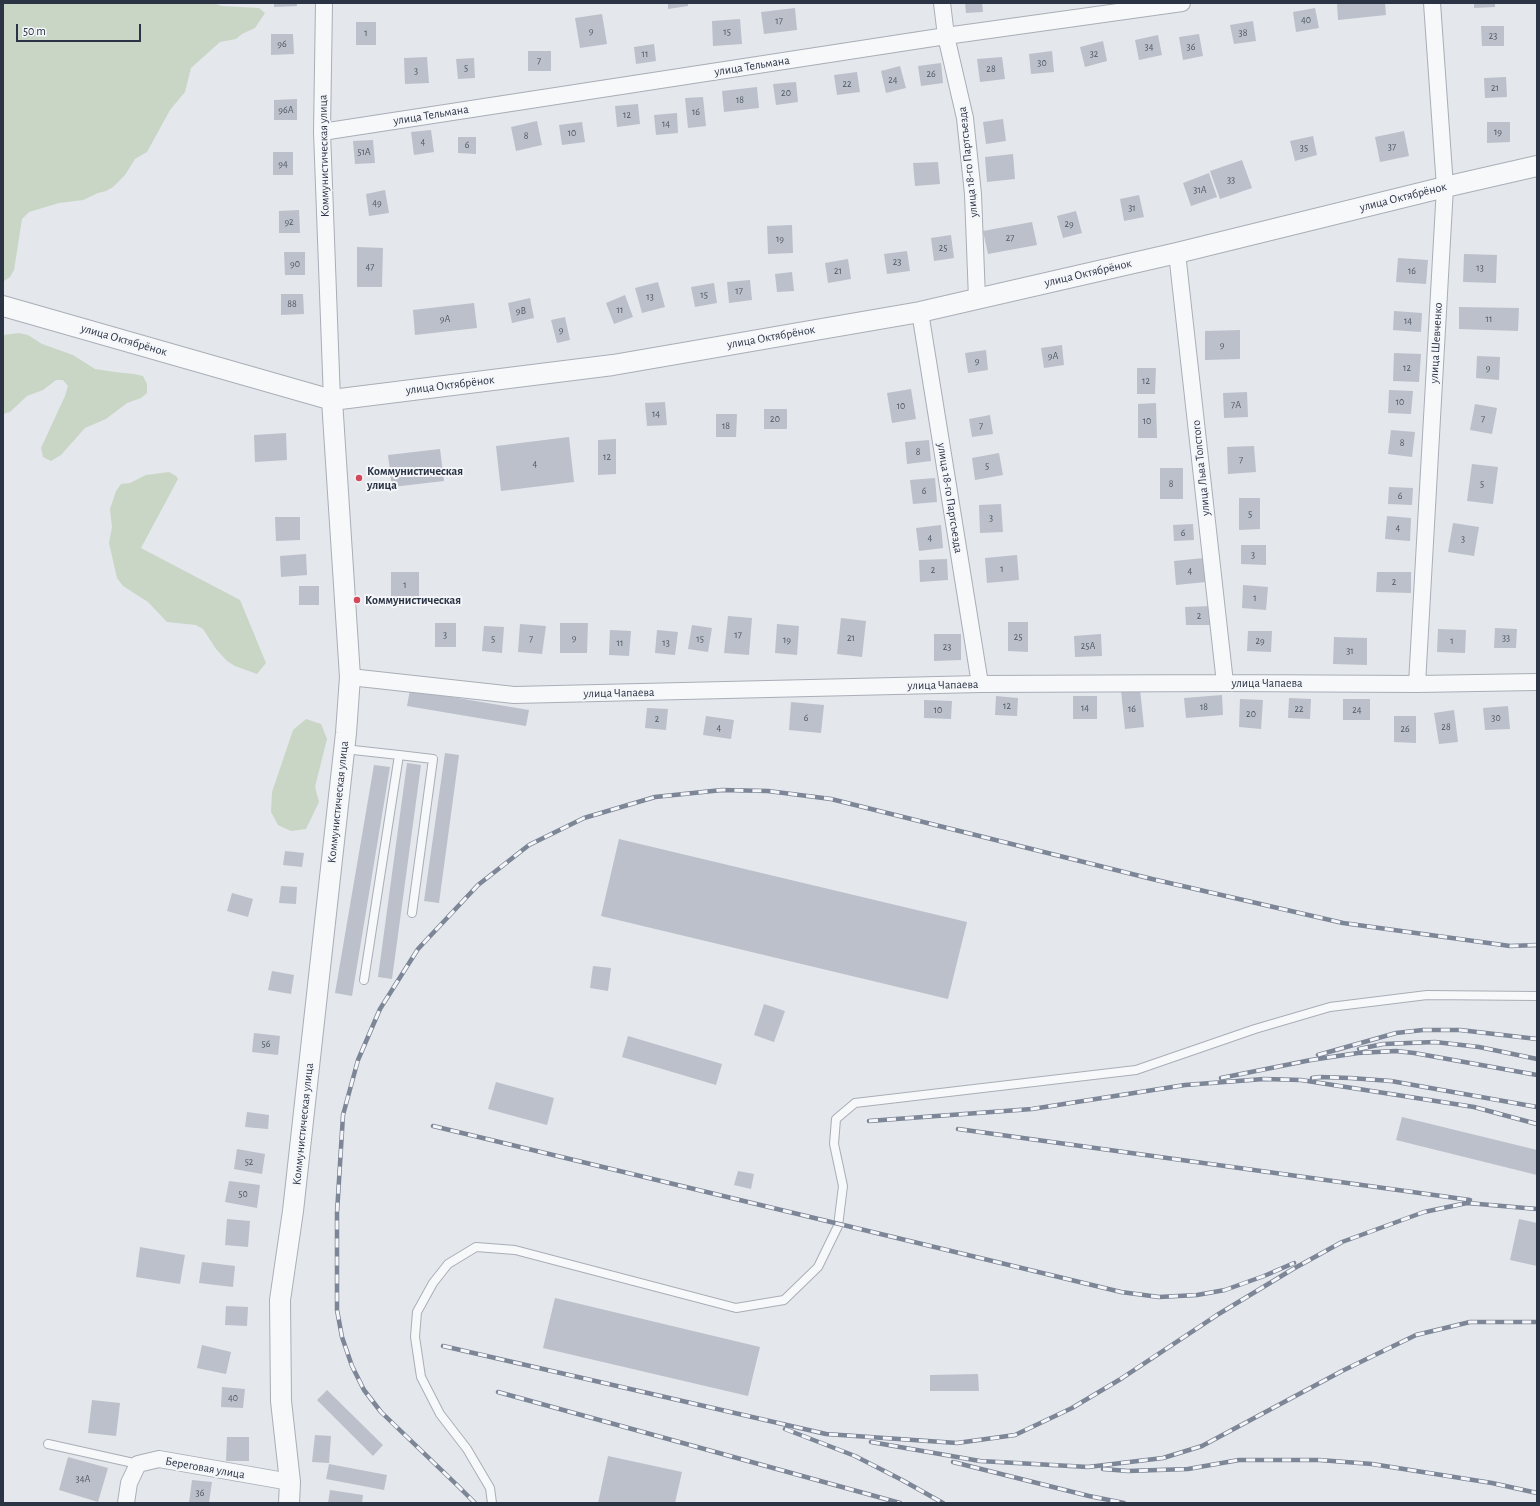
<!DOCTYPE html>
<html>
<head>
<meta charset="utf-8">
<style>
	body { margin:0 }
	#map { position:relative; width:1540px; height:1506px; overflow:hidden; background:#e4e7ec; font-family:"Alegreya Sans",sans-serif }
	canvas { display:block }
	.frame { position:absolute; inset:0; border:4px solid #2b3445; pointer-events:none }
	.scale { position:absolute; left:16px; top:24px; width:125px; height:18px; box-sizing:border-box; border:2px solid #2b3445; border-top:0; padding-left:5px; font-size:12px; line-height:14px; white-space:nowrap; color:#2b3445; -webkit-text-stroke:3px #f4f6f9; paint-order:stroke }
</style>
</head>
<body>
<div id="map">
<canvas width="1540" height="1506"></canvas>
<div class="frame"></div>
<div class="scale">50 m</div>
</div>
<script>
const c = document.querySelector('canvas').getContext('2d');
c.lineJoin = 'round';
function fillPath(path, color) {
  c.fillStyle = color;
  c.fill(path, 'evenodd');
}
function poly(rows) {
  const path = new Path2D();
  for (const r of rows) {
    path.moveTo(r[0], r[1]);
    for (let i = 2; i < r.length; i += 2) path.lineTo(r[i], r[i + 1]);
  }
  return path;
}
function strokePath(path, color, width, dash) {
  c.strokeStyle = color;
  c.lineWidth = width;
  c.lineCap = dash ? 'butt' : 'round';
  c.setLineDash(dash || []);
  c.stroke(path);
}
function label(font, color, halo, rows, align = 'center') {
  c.font = font + ' "Alegreya Sans",sans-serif';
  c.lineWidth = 4;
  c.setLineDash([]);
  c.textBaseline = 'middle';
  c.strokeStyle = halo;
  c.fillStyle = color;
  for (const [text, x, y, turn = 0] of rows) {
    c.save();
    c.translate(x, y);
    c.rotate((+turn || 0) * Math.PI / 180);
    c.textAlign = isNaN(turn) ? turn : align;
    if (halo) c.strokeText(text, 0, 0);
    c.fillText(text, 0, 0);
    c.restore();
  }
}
fillPath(poly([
	[3,3,213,3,222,6,259,8,265,13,255,28,242,34,236,39,220,42,191,68,185,92,170,110,147,152,135,159,125,175,113,187,106,191,98,193,83,200,59,203,29,212,22,219,14,270,10,277,4,281,3,281],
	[19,333,28,335,42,344,73,355,95,369,115,372,134,374,143,376,147,384,147,393,141,398,127,403,106,419,85,428,61,455,51,461,43,457,41,448,65,396,68,386,63,380,56,380,43,390,27,396,10,412,3,414,3,335],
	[169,472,176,476,178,479,141,548,240,600,266,663,257,674,235,666,227,661,216,649,203,629,196,625,167,622,148,602,123,586,117,578,109,543,112,527,110,509,116,491,121,484,130,483,146,475],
	[306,719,321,724,327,739,315,787,319,802,306,829,291,831,278,825,271,812,272,792,293,730]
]), '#c9d6c5');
fillPath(poly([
	[274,3,297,3,297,6,274,7],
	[668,3,688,3,688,6,668,9],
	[965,3,982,3,983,12,966,13],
	[1337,3,1385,3,1386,15,1338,20],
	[1474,3,1495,3,1495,7,1474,8],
	[795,8,797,30,764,34,761,12],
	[1315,8,1319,28,1296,32,1293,12],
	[602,14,607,44,580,48,575,18],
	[740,19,742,44,713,46,712,21],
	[1253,21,1256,41,1234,44,1230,25],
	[356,22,376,22,376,45,356,45],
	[1481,26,1504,26,1504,46,1482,46],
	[271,34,293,34,294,54,271,55],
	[1199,34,1203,56,1183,60,1179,37],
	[1158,35,1162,55,1139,60,1135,40],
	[1103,41,1107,61,1085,67,1080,47],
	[654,44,656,61,636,64,634,47],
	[528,51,551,51,551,71,528,71],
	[1052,51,1054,72,1031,74,1029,54],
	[427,57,429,83,405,84,404,58],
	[1002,57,1005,79,980,82,977,59],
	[474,58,475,78,458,79,456,59],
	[941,63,943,83,921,86,918,66],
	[900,66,906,88,886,93,881,71],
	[857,72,860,92,837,95,834,75],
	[1506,77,1507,97,1485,98,1484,78],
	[796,82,798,102,776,105,773,84],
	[757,87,759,108,724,112,722,91],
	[703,97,706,126,688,128,685,98],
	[297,99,297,120,274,120,274,100],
	[638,104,640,124,617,127,615,106],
	[677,113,678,133,656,135,654,115],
	[1003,119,1006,141,986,144,983,122],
	[537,121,542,145,516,151,511,127],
	[582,122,585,142,562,145,559,125],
	[1487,122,1510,122,1510,142,1487,143],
	[431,130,434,152,414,155,411,132],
	[1404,131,1409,156,1380,162,1375,137],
	[1313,136,1317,155,1295,161,1290,141],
	[458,137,476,137,476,154,458,153],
	[373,140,375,163,355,164,353,141],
	[273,152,293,152,293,175,273,175],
	[1013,154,1015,179,987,182,985,157],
	[1242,160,1252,188,1220,199,1210,171],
	[938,162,940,184,915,186,913,163],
	[1209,173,1217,197,1191,206,1183,183],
	[385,190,389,213,369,216,366,194],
	[1139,195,1144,217,1124,221,1120,199],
	[299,210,300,233,279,233,279,211],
	[1076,211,1082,233,1063,238,1057,216],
	[1032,222,1037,245,988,254,983,231],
	[792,225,793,253,768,254,767,226],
	[951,235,954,258,934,261,931,238],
	[357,247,383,248,382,287,357,287],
	[907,251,910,271,887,274,884,254],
	[284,252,305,252,305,275,285,275],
	[1464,254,1497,255,1496,283,1463,282],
	[1398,258,1428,260,1426,284,1396,282],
	[848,259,851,279,828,283,825,263],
	[792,272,794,291,777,292,775,274],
	[750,280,752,300,729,303,727,282],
	[658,282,665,307,642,313,635,288],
	[714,283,717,303,695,307,691,287],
	[281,294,303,294,304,314,281,315],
	[625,295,633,317,614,324,606,303],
	[530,298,534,318,512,323,508,303],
	[474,303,477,328,415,335,413,310],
	[1459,307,1519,308,1518,331,1459,329],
	[1394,311,1422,313,1421,332,1393,330],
	[565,317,570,340,557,343,551,320],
	[1240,330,1240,359,1205,360,1205,331],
	[1062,345,1064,365,1044,368,1041,348],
	[986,350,988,370,968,373,965,353],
	[1394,353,1421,354,1419,382,1393,381],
	[1477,356,1500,357,1499,380,1476,378],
	[1137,368,1156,368,1155,394,1137,394],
	[911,389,916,419,892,423,887,393],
	[1389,390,1413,391,1411,414,1388,413],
	[1247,392,1248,417,1224,418,1223,393],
	[665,402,667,425,647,426,645,403],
	[1156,403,1157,438,1138,438,1138,404],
	[1475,404,1497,408,1492,434,1470,430],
	[764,409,787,409,787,429,764,429],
	[716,414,737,414,736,437,716,437],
	[990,415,993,434,972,437,969,419],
	[1391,430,1415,432,1412,457,1388,454],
	[286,433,287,460,255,462,254,435],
	[569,437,574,482,501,491,496,446],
	[616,439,616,474,598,475,598,440],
	[929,440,931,461,907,464,905,442],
	[1254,446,1256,472,1228,474,1227,447],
	[440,449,444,481,392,487,388,455],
	[999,453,1003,475,975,480,972,458],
	[1472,464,1498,467,1493,504,1467,501],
	[1160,468,1183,468,1183,499,1160,499],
	[935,478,937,502,913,504,910,480],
	[1389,487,1413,488,1412,505,1388,504],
	[1239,498,1260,498,1260,529,1239,530],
	[1001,504,1003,532,980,533,979,505],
	[1387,516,1411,518,1410,541,1385,539],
	[275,517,300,517,300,540,276,541],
	[1453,523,1479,527,1474,556,1448,552],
	[1193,524,1194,540,1174,541,1173,525],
	[941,525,943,548,919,551,916,528],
	[1241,545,1266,545,1266,565,1241,564],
	[306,554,307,575,281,577,280,556],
	[1017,555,1019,580,987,583,985,558],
	[1204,558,1206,582,1176,585,1174,561],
	[947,559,948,580,920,582,919,560],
	[391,572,419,572,419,598,391,598],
	[1377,572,1411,572,1411,593,1376,592],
	[1243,585,1268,587,1266,610,1242,608],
	[299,586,319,586,319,605,299,605],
	[1212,606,1213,625,1186,625,1185,607],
	[728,616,752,618,749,655,724,653],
	[841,618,866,621,862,657,837,654],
	[1008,622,1028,622,1028,652,1008,651],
	[435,623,456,623,456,647,435,647],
	[560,623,588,623,587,653,560,653],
	[520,624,546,626,542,654,518,652],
	[777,624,799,626,797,655,775,653],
	[692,625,712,628,708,652,688,649],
	[484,626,504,627,502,653,482,651],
	[1495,628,1517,629,1516,648,1494,648],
	[1438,629,1466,630,1465,653,1437,652],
	[610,630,631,631,629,656,609,655],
	[657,630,678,632,675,655,655,653],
	[1248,631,1272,631,1271,652,1247,651],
	[934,634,961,634,961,660,934,661],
	[1101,634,1102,656,1075,657,1074,636],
	[1334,637,1367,638,1367,665,1333,664],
	[1140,689,1144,727,1125,729,1121,691],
	[410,690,529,710,526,726,407,706],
	[1222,695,1223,715,1186,718,1184,698],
	[996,696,1018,698,1017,716,995,715],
	[1073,696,1097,696,1097,719,1073,719],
	[1289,698,1311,699,1310,719,1288,718],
	[1240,699,1263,700,1261,729,1239,727],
	[1343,699,1370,699,1370,720,1343,720],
	[924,700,952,701,951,719,924,718],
	[791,702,824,705,821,733,789,730],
	[1508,706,1510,729,1485,730,1483,708],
	[647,708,668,709,666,730,645,728],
	[1454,710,1458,742,1439,744,1434,713],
	[706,716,734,720,731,739,703,735],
	[1394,716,1416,716,1416,743,1394,742],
	[445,753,459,755,439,903,424,901],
	[407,763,421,765,392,979,378,977],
	[374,765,390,767,352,996,335,993],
	[619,839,967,922,948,999,601,916],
	[285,851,304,853,302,867,283,865],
	[281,886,297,887,296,904,279,903],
	[232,893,253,899,248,917,227,911],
	[593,966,611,968,608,991,590,988],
	[272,971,294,975,291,994,268,990],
	[764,1004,785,1011,774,1042,754,1035],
	[254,1033,280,1036,278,1055,252,1052],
	[628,1036,722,1064,716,1085,622,1057],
	[496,1082,554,1098,547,1125,488,1109],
	[247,1112,269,1115,268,1129,245,1127],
	[1402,1117,1537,1150,1537,1175,1396,1140],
	[237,1149,265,1154,262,1174,234,1169],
	[738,1171,754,1174,751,1189,734,1185],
	[229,1181,260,1185,257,1208,225,1202],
	[227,1219,250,1221,248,1247,225,1245],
	[1519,1219,1537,1223,1537,1266,1510,1260],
	[140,1247,185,1255,180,1284,136,1277],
	[202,1262,235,1266,233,1287,199,1283],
	[555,1298,760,1347,748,1396,543,1348],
	[226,1306,248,1307,247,1326,225,1325],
	[202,1345,231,1352,226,1374,197,1368],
	[978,1374,979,1391,930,1391,930,1375],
	[222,1387,245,1389,243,1408,221,1407],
	[327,1390,383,1445,373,1456,317,1400],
	[92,1400,120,1403,116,1436,88,1433],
	[315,1435,331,1436,329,1463,312,1462],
	[227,1437,249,1437,249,1461,226,1461],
	[608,1456,682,1472,675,1503,598,1503],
	[68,1457,108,1468,98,1502,59,1490],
	[329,1464,387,1475,384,1490,326,1479],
	[192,1480,212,1482,209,1503,189,1503],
	[330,1490,363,1495,362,1503,328,1503]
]), '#bbc0ca');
const service = poly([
	[344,749,399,755,364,980],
	[399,755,433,759,412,913],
	[48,1444,138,1464],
	[492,1503,490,1488,467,1449,440,1414,421,1377,415,1337,417,1312,433,1283,448,1264,476,1247,515,1250,736,1308,784,1300,818,1267,838,1226,843,1186,834,1144,836,1119,855,1103,1136,1070,1255,1029,1330,1007,1427,995,1537,996]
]);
const minor = poly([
	[324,3,322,132,332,400],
	[942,3,946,36,965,118,973,194,977,299],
	[322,132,946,36,1182,3],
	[1177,253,1225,683],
	[920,312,980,684],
	[350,677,514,695,980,684,1225,683,1417,684,1537,682],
	[1417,684,1445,187,1432,3],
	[126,1503,129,1483,138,1464,159,1459,290,1482]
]);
const tertiary = poly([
	[3,306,332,400,613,365,920,312,1177,253,1445,187,1537,166],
	[289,1503,290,1482,281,1401,280,1300,293,1211,346,733,350,677,332,400]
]);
strokePath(service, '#a9aeb7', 10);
strokePath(minor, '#a9aeb7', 18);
strokePath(tertiary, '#a9aeb7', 22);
strokePath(service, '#f7f8fa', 8);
strokePath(minor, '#f7f8fa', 16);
strokePath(tertiary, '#f7f8fa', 20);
const rail = poly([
	[1359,1049,1383,1044,1435,1042,1479,1047,1537,1059],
	[1318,1055,1396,1033,1423,1030,1460,1030,1537,1039],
	[1221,1078,1311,1060,1358,1053,1396,1051,1414,1053,1537,1075],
	[1312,1078,1320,1077,1350,1078,1391,1081,1537,1107],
	[869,1121,1032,1109,1185,1085,1264,1079,1301,1080,1474,1107,1537,1124],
	[433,1126,1121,1292,1159,1297,1197,1295,1225,1290,1264,1276,1294,1263],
	[958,1129,1470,1200],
	[443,1346,826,1434,957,1443,1015,1435,1072,1408,1119,1380,1217,1315,1293,1269,1342,1242,1424,1212,1467,1203,1537,1209],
	[498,1392,900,1503],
	[785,1429,855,1456,902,1480,943,1503],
	[871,1442,980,1461,1088,1467,1163,1458,1202,1446,1342,1371,1416,1335,1470,1322,1537,1322],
	[953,1462,1089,1496,1124,1503],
	[1103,1469,1128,1471,1188,1469,1239,1460,1319,1460,1372,1464,1492,1483,1537,1493],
	[475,1503,457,1485,381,1412,364,1390,352,1366,342,1337,337,1310,337,1213,343,1115,358,1060,380,1009,418,949,478,885,529,845,584,818,655,797,722,790,768,791,831,799,1152,879,1343,923,1510,946,1537,945]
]);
strokePath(rail, '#7d8696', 4.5);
strokePath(rail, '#f4f6f9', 3, [9]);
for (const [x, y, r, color] of [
	[359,478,4,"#d1495b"],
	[357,600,4,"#d1495b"]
]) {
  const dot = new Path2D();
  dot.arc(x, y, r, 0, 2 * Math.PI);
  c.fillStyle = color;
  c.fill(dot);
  strokePath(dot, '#f4f6f9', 1.5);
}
label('10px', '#4f5766', null, [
	["40",1306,20],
	["17",779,21],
	["9",591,31],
	["15",727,32],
	["1",366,33],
	["38",1243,33],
	["23",1493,36],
	["96",282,44],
	["34",1149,47],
	["36",1191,47],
	["11",645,54],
	["32",1094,54],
	["7",539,61],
	["30",1042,63],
	["5",466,68],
	["28",991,69],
	["3",416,71],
	["26",931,74],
	["24",893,80],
	["22",847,84],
	["21",1495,88],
	["20",786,93],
	["18",740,100],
	["96А",286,110],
	["16",696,112],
	["12",627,115],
	["14",666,124],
	["19",1498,132],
	["10",572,133],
	["8",526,136],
	["4",423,142],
	["6",467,145],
	["37",1392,147],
	["35",1304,148],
	["51А",364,152],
	["94",283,164],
	["33",1231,180],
	["31А",1200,190],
	["49",377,203],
	["31",1132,208],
	["92",289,222],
	["29",1069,224],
	["27",1010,238],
	["19",780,239],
	["25",943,248],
	["23",897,262],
	["90",295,264],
	["47",370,267],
	["13",1480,268],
	["21",838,271],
	["16",1412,271],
	["17",739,291],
	["15",704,295],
	["13",650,297],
	["88",292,304],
	["11",620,310],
	["9В",521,311],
	["9А",445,319],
	["11",1489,319],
	["14",1408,321],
	["9",561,330],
	["9",1222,345],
	["9А",1053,356],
	["9",977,361],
	["12",1407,368],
	["9",1488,368],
	["12",1146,381],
	["10",1400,402],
	["7А",1236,405],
	["10",901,406],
	["14",656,414],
	["20",775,419],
	["7",1483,419],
	["10",1147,421],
	["18",726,426],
	["7",981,426],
	["8",1402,443],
	["8",918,452],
	["12",607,457],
	["7",1241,460],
	["4",535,464],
	["5",987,466],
	["8",1171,484],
	["5",1482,484],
	["6",924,491],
	["6",1400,496],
	["5",1250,514],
	["3",991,518],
	["4",1398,528],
	["6",1183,533],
	["4",930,538],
	["3",1463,539],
	["3",1253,555],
	["1",1002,569],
	["2",933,570],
	["4",1190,571],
	["2",1394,582],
	["1",405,585],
	["1",1255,598],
	["2",1199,616],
	["3",445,635],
	["17",738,635],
	["25",1018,637],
	["9",574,638],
	["21",851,638],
	["33",1506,638],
	["5",493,639],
	["7",531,639],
	["15",700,639],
	["19",787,640],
	["29",1260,641],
	["1",1452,641],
	["11",620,643],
	["13",666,643],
	["25А",1088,646],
	["23",947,647],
	["31",1350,651],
	["12",1007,706],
	["18",1204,707],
	["14",1085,708],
	["16",1132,709],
	["22",1299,709],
	["10",938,710],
	["24",1357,710],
	["20",1251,714],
	["6",806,718],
	["30",1496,718],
	["2",657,719],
	["28",1446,727],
	["4",719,728],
	["26",1405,729],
	["56",266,1044],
	["52",249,1162],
	["50",243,1194],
	["40",233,1398],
	["34А",83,1479],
	["36",200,1493]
]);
label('12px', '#2b3445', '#f4f6f9', [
	["улица Тельмана",752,66,-9],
	["улица Тельмана",431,115,-9],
	["Коммунистическая улица",324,156,-91],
	["улица 18-го Партсъезда",968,162,-96],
	["улица Октябрёнок",1403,197,-14],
	["улица Октябрёнок",1088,273,-13],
	["улица Октябрёнок",771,337,-10],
	["улица Октябрёнок",124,340,16],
	["улица Шевченко",1436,343,-87],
	["улица Октябрёнок",450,385,-7],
	["улица Льва Толстого",1201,468,-96],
	["улица 18-го Партсъезда",950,498,81],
	["улица Чапаева",1267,683],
	["улица Чапаева",943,685,-1],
	["улица Чапаева",619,693,-1],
	["Коммунистическая улица",338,802,-84],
	["Коммунистическая улица",303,1124,-84],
	["Береговая улица",205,1468,10]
]);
label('bold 12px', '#2b3445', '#f4f6f9', [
	["Коммунистическая",367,471],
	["улица",367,485],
	["Коммунистическая",365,600]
], 'left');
</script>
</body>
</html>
